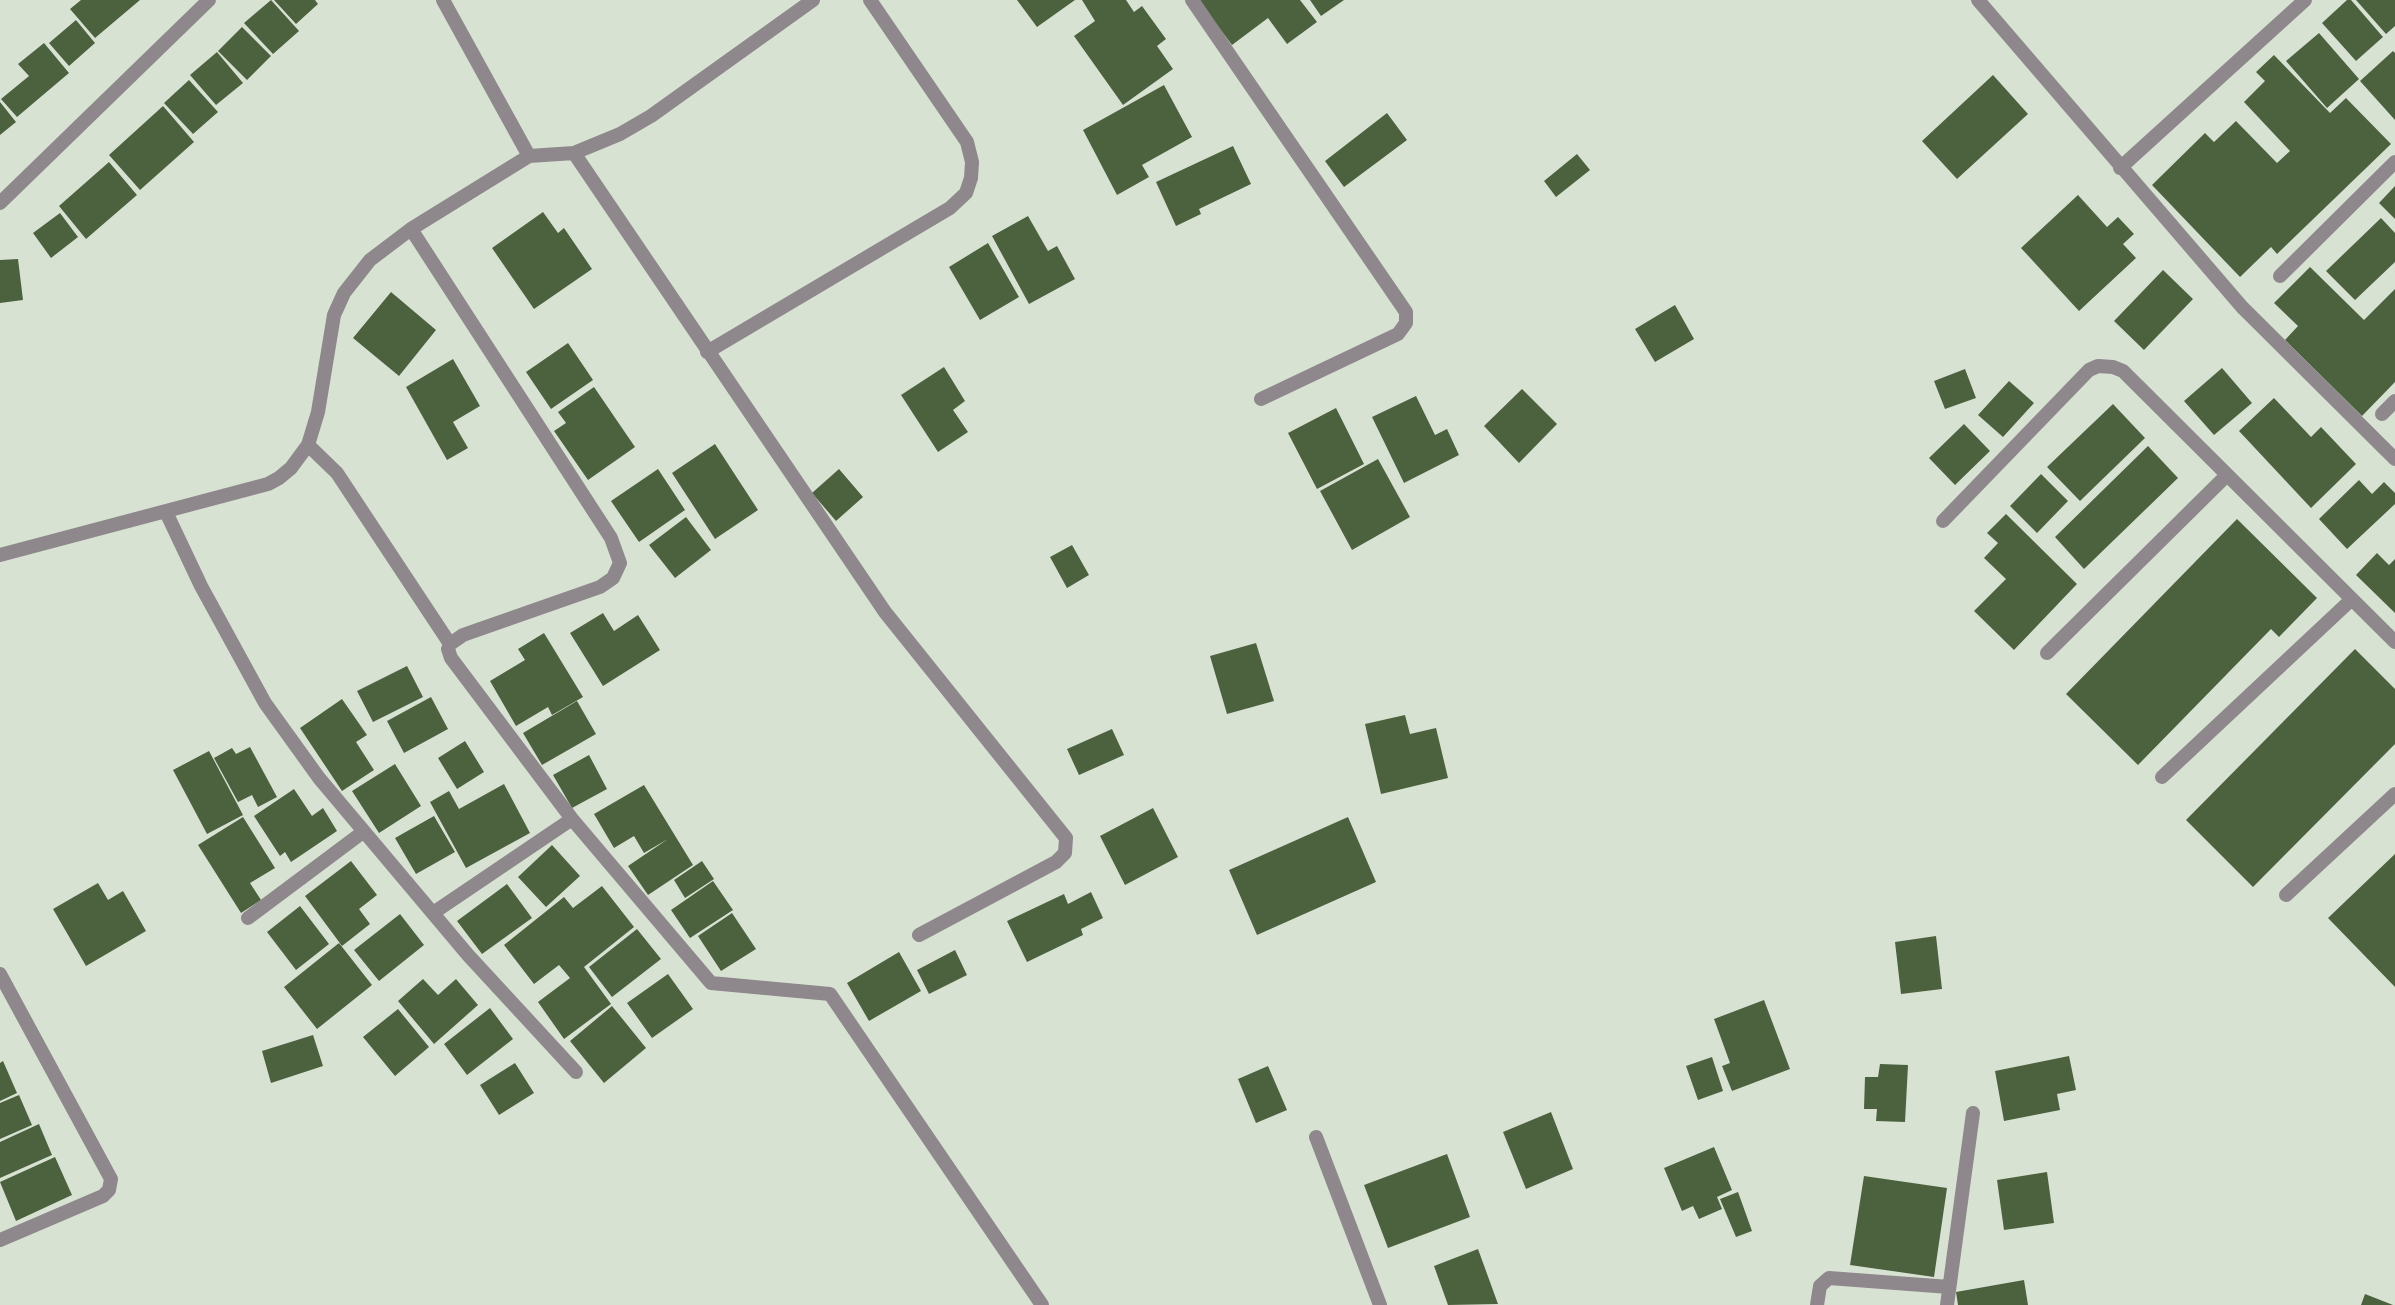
<!DOCTYPE html>
<html>
<head>
<meta charset="utf-8">
<style>
	body { margin:0 }
	canvas { display:block; background:#d8e2d3 }
</style>
</head>
<body>
<canvas width="2395" height="1305"></canvas>
<script>
const c = document.querySelector('canvas').getContext('2d');
c.lineJoin = 'round';
function fillPath(path, color) {
  c.fillStyle = color;
  c.fill(path, 'evenodd');
}
function poly(rows) {
  const path = new Path2D();
  for (const r of rows) {
    path.moveTo(r[0], r[1]);
    for (let i = 2; i < r.length; i += 2) path.lineTo(r[i], r[i + 1]);
  }
  return path;
}
function strokePath(path, color, width, dash) {
  c.strokeStyle = color;
  c.lineWidth = width;
  c.lineCap = dash ? 'butt' : 'round';
  c.setLineDash(dash || []);
  c.stroke(path);
}
fillPath(poly([
	[81,0,140,0,95,38,70,9],
	[271,0,299,31,273,54,244,23],
	[274,0,315,0,318,4,296,24],
	[1017,0,1075,0,1037,27],
	[1082,0,1126,0,1134,12,1142,6,1166,39,1157,46,1173,69,1123,105,1074,36,1095,21],
	[1201,0,1300,0,1317,22,1287,44,1268,18,1232,45,1199,1],
	[1310,0,1344,0,1321,16],
	[2347,0,2351,0,2383,37,2356,61,2322,23],
	[2356,0,2395,0,2395,26,2386,34],
	[76,20,95,43,69,66,49,43],
	[242,27,271,56,247,80,218,51],
	[2319,33,2359,79,2327,108,2286,61],
	[44,43,69,73,17,117,1,99,29,76,18,64],
	[2393,51,2395,53,2395,120,2360,81],
	[217,52,243,83,216,105,190,75],
	[2274,55,2330,113,2346,98,2391,144,2277,254,2271,247,2240,277,2152,185,2205,133,2214,142,2236,121,2277,163,2290,151,2244,102,2265,81,2256,72],
	[1993,75,2028,114,1957,179,1922,141],
	[189,80,218,112,193,134,164,103],
	[1164,85,1192,137,1142,165,1149,177,1117,195,1083,130],
	[0,102,16,122,0,135],
	[163,106,194,142,140,190,109,155],
	[1387,113,1407,140,1344,187,1325,161],
	[1233,146,1251,184,1199,209,1201,214,1176,226,1156,182],
	[1577,154,1590,170,1556,197,1544,181],
	[109,162,137,195,86,239,59,206],
	[2395,186,2395,219,2379,203],
	[2078,195,2107,227,2118,217,2134,234,2123,244,2136,258,2079,311,2021,248],
	[543,212,558,233,564,228,592,269,534,309,492,248],
	[60,213,78,237,51,258,33,233],
	[1028,216,1048,251,1057,246,1075,279,1029,304,992,236],
	[2381,218,2395,233,2395,262,2355,300,2326,271],
	[988,243,1019,297,980,320,949,267],
	[18,259,23,300,0,303,0,260],
	[2310,267,2364,320,2395,289,2395,382,2362,416,2285,340,2298,326,2274,303],
	[2163,270,2193,299,2144,350,2114,321],
	[391,292,436,330,399,376,353,338],
	[1675,305,1694,339,1655,362,1635,329],
	[568,343,593,380,551,409,526,372],
	[453,359,480,406,453,422,468,448,447,460,406,387],
	[944,367,965,401,953,410,968,432,938,452,901,395],
	[2222,368,2252,403,2214,435,2184,401],
	[1965,369,1976,398,1945,409,1934,381],
	[2009,381,2034,403,2003,437,1978,415],
	[594,387,635,447,588,480,554,431,566,423,558,412],
	[1522,389,1557,424,1519,463,1484,426],
	[1416,396,1435,435,1447,429,1459,455,1404,483,1372,417],
	[2274,398,2311,437,2321,427,2356,464,2311,508,2239,431],
	[2113,404,2145,438,2080,501,2047,467],
	[1336,408,1364,464,1317,489,1288,433],
	[1964,424,1990,451,1955,485,1929,458],
	[715,444,758,510,715,539,672,473],
	[2148,446,2178,478,2084,569,2055,537],
	[1378,459,1410,517,1352,550,1320,491],
	[658,469,685,510,639,542,611,501],
	[839,469,863,497,836,521,812,493],
	[2041,474,2068,501,2037,533,2010,506],
	[2359,480,2372,494,2384,482,2395,493,2395,504,2347,549,2319,519],
	[2006,514,2077,584,2014,650,1974,611,2006,579,1984,558,1998,543,1987,533],
	[686,517,711,550,675,578,649,545],
	[2237,519,2317,598,2279,637,2271,629,2138,765,2066,694],
	[1072,545,1089,575,1067,588,1050,557],
	[2377,553,2389,565,2395,559,2395,613,2356,575],
	[603,613,614,631,638,615,660,650,603,686,570,633],
	[544,633,583,697,552,715,548,707,516,726,490,681,525,660,518,649],
	[1256,643,1274,701,1227,714,1210,656],
	[2355,649,2395,689,2395,744,2253,887,2186,820],
	[407,666,423,697,373,722,357,691],
	[431,697,448,729,404,753,387,721],
	[342,699,367,735,356,742,374,770,342,791,300,728],
	[577,701,596,734,542,765,523,733],
	[1405,715,1410,734,1436,728,1448,778,1381,794,1365,724],
	[1112,729,1124,755,1079,775,1067,749],
	[465,741,484,772,457,789,438,758],
	[250,747,277,797,258,807,252,795,238,802,214,758,232,748,236,754],
	[209,751,243,815,207,834,173,770],
	[589,755,607,789,572,808,553,775],
	[395,764,421,806,379,833,352,791],
	[504,784,530,833,466,868,430,802,449,791,459,809],
	[644,785,693,865,648,895,628,866,668,839,644,853,634,836,614,848,594,814],
	[294,789,312,816,323,808,337,831,291,862,285,852,280,856,254,816],
	[1153,808,1178,857,1125,885,1100,836],
	[434,816,455,852,416,874,395,838],
	[243,817,275,868,250,883,261,900,241,913,198,845],
	[1348,817,1376,882,1257,935,1229,870],
	[552,845,580,876,546,907,518,877],
	[2395,854,2395,987,2328,918],
	[351,861,377,895,359,909,370,924,342,946,305,896],
	[702,861,714,879,685,898,674,880],
	[713,881,733,910,690,938,671,910],
	[98,883,108,900,123,891,146,931,86,966,53,909],
	[507,884,532,918,482,954,457,921],
	[602,886,634,927,584,967,611,1004,564,1039,538,1002,570,978,559,965,534,984,504,945,564,897,573,908],
	[1091,892,1103,918,1081,929,1083,935,1027,962,1007,921,1064,894,1068,904],
	[300,906,329,944,296,970,267,932],
	[732,913,756,949,721,971,698,936],
	[400,914,424,945,379,981,354,950],
	[637,929,661,959,612,997,589,967],
	[1936,936,1942,989,1901,994,1895,942],
	[339,943,372,985,317,1029,284,987],
	[955,950,967,975,929,994,917,970],
	[899,952,921,991,869,1021,847,983],
	[668,974,693,1009,652,1038,627,1003],
	[423,979,438,995,456,979,478,1005,434,1044,398,1001],
	[1764,1000,1790,1069,1732,1091,1722,1066,1730,1063,1714,1019],
	[612,1006,646,1048,604,1083,570,1041],
	[490,1008,513,1039,467,1075,444,1044],
	[398,1009,429,1047,395,1076,363,1037],
	[313,1035,323,1066,271,1083,262,1051],
	[2069,1056,2076,1090,2057,1094,2060,1110,2004,1121,1995,1071],
	[1712,1057,1723,1091,1698,1100,1686,1066],
	[3,1061,17,1093,0,1101,0,1063],
	[515,1063,534,1093,499,1115,480,1085],
	[1880,1064,1908,1065,1905,1122,1876,1121,1877,1109,1864,1109,1865,1077,1878,1077],
	[1268,1066,1287,1110,1256,1123,1238,1079],
	[19,1095,32,1125,0,1139,0,1103],
	[1551,1112,1573,1169,1526,1189,1503,1132],
	[39,1124,52,1155,0,1178,0,1142],
	[1714,1147,1732,1190,1717,1197,1722,1209,1699,1219,1693,1206,1682,1211,1664,1168],
	[1447,1154,1470,1217,1388,1248,1364,1185],
	[55,1157,72,1195,16,1221,0,1182],
	[2047,1172,2054,1223,2004,1230,1997,1180],
	[1864,1176,1947,1188,1934,1277,1850,1265],
	[1738,1192,1752,1231,1736,1237,1720,1199],
	[1478,1249,1498,1304,1448,1305,1434,1266],
	[2024,1280,2028,1305,1958,1305,1956,1292],
	[2365,1294,2393,1305,2361,1305]
]), '#4c623f');
strokePath(poly([
	[443,0,529,156],
	[1192,0,1406,312,1406,323,1398,334,1261,399],
	[1978,0,2242,307,2395,459],
	[574,153,885,612,1066,838,1065,853,1056,862,919,935],
	[2120,168,2305,0],
	[0,203,209,0],
	[411,229,611,538,620,563,613,578,600,587,463,635,450,644,448,649,451,658,572,819,711,983,830,994,1042,1305],
	[2280,276,2395,162],
	[707,352,950,208,966,193,971,178,972,162,967,142,870,0],
	[2382,414,2395,401],
	[308,445,337,473,450,644],
	[166,512,201,586,265,703,319,778,468,955,576,1072],
	[1943,521,2089,370,2098,366,2113,367,2123,371,2395,642],
	[0,555,268,484,279,478,291,468,308,445,318,412,334,315,344,293,370,260,411,229,529,156,574,153,620,134,651,116,813,0],
	[2047,653,2227,475],
	[2162,777,2352,599],
	[2286,895,2395,794],
	[433,913,572,819],
	[248,918,363,832],
	[0,974,111,1179,109,1190,103,1196,0,1240],
	[1316,1137,1380,1305],
	[1817,1305,1820,1286,1829,1278,1949,1287],
	[1947,1305,1973,1113]
]), '#8e878c', 14);
</script>
</body>
</html>
